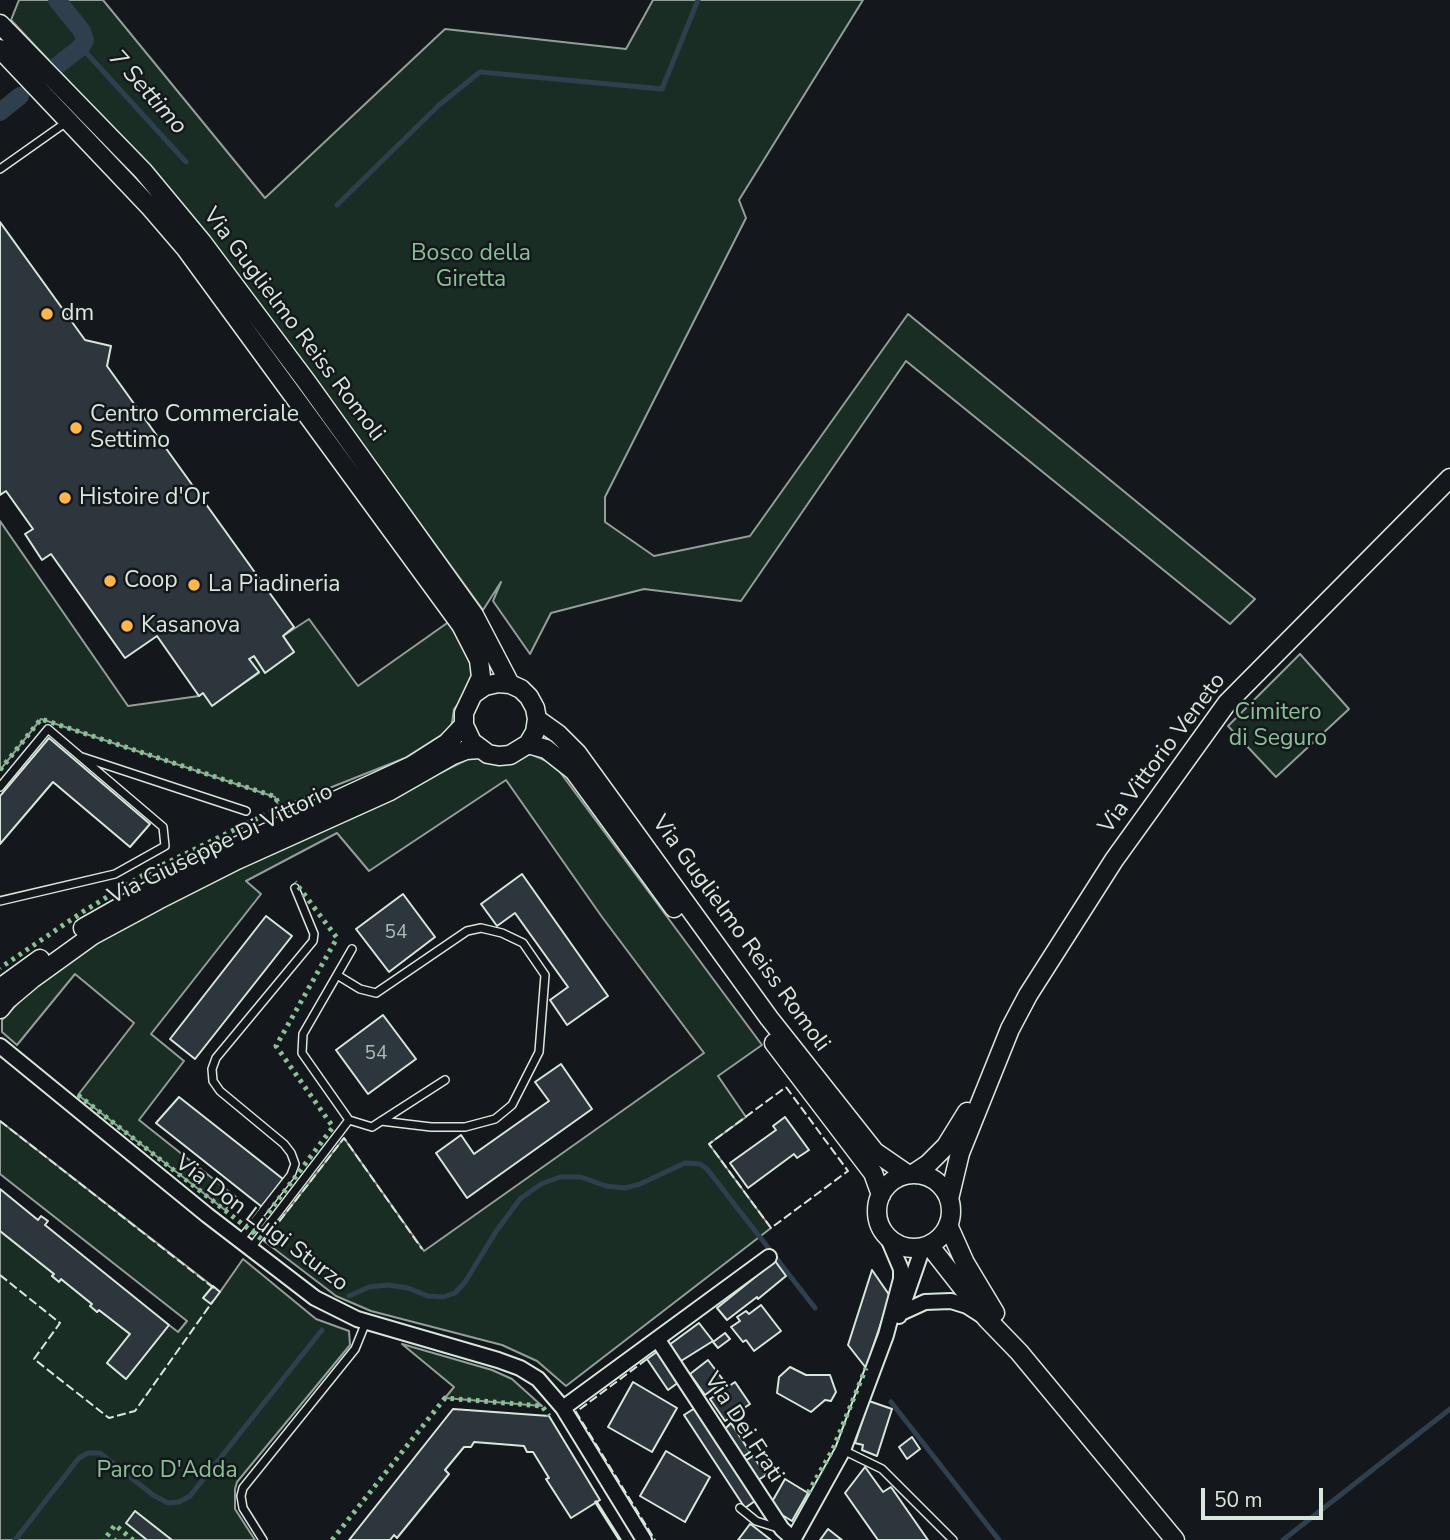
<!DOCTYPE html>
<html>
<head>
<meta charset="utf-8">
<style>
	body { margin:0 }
	#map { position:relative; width:1450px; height:1540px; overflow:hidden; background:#14181c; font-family:"Nunito Sans",sans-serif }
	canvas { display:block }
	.scale { position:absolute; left:1201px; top:1488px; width:122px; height:32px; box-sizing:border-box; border:4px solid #d8e6dc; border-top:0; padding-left:9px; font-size:21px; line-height:24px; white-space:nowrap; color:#d8e6dc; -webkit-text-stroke:5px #14181c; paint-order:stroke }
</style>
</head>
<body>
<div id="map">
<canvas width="1450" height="1540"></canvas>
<div class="scale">50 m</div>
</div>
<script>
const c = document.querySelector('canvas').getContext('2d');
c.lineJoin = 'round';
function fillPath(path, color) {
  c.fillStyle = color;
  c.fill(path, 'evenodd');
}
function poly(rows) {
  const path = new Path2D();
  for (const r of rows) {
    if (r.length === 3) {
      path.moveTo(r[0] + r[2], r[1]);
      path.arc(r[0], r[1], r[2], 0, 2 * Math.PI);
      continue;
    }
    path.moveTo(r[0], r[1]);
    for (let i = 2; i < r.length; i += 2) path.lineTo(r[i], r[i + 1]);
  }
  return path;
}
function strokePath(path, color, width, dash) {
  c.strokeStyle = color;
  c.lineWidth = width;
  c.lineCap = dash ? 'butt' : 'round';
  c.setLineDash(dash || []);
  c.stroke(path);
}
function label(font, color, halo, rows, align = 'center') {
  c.font = font + ' "Nunito Sans",sans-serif';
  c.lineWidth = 5;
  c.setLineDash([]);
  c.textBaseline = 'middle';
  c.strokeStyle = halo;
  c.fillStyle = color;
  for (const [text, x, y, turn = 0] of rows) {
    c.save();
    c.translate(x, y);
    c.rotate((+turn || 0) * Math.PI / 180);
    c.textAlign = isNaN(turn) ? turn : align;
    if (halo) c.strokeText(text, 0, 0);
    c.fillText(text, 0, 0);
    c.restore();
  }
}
const green = poly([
	[19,0,103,0,265,198,445,29,626,49,653,0,863,0,739,200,746,218,605,497,605,522,654,556,750,536,908,314,1255,599,1230,624,906,361,741,601,644,589,551,613,530,654,493,601,501,582,483,610,302,361,147,165,11,20,19,0],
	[0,521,128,706,199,696,203,693,212,705,259,673,249,659,254,656,265,672,294,652,283,636,309,619,358,686,450,621,475,672,470,689,454,709,451,729,405,758,279,808,275,797,41,719,0,770,0,521],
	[1300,654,1349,709,1276,777,1228,726,1300,654],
	[530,754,554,764,762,1045,718,1076,746,1117,709,1144,771,1228,566,1386,537,1361,502,1345,371,1311,336,1296,264,1241,344,1138,424,1251,704,1053,602,917,506,780,369,871,337,833,246,881,261,894,151,1034,184,1061,139,1120,236,1197,225,1210,78,1095,134,1023,75,974,17,1045,2,1032,2,1020,34,986,85,948,209,881,392,797,472,757,509,763,530,754],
	[0,1121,220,1292,243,1259,316,1319,349,1331,350,1345,237,1482,235,1489,235,1509,255,1540,0,1540,0,1231,54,1274,52,1276,59,1281,61,1279,92,1304,97,1312,99,1310,130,1334,107,1363,126,1379,169,1325,178,1332,187,1321,0,1174,0,1121],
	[402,1344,492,1370,512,1379,542,1406,445,1398,454,1387,402,1344]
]);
fillPath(green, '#1a2d24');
strokePath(green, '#939e99', 2);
strokePath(poly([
	[81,47,186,162],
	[337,205,439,105,480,72,662,89,698,0],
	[349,1296,369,1287,388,1285,408,1288,428,1296,443,1297,455,1293,465,1282,497,1230,520,1199,541,1184,560,1177,581,1177,606,1186,625,1188,640,1184,685,1163,700,1164,707,1169,815,1308],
	[891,1402,999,1540],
	[15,1540,79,1458,88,1453,100,1453,153,1495,168,1503,179,1502,190,1496,322,1330],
	[1283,1540,1450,1409]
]), '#2f3f4d', 5);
strokePath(poly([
	[53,69,81,47,85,40,82,31,57,0],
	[0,112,20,96]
]), '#2f3f4d', 18);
const building = poly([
	[0,222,85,340,111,346,107,366,294,627,283,636,294,652,265,673,254,656,249,659,259,672,212,706,203,693,199,696,157,636,125,658,51,554,42,560,25,534,33,529,6,491,0,495,0,222],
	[49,738,150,824,130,847,53,782,0,844,0,796,49,738],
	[522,874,608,996,567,1025,550,1000,568,987,515,913,497,926,481,904,522,874],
	[403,894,435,937,389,972,356,929,403,894],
	[266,916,292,936,195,1059,170,1039,266,916],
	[383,1015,416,1059,368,1094,336,1050,383,1015],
	[561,1064,592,1109,467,1198,436,1153,461,1135,474,1154,549,1101,535,1082,561,1064],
	[179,1097,283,1179,262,1207,156,1123,179,1097],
	[785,1117,809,1150,797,1158,794,1154,748,1188,730,1163,776,1130,773,1126,785,1117],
	[0,1189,38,1220,41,1216,48,1221,45,1225,169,1325,126,1379,107,1363,130,1334,99,1310,97,1312,90,1306,92,1304,61,1279,59,1282,52,1276,54,1274,0,1231,0,1189],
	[775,1261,786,1276,758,1299,757,1297,727,1320,717,1308,775,1261],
	[872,1270,890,1296,866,1368,848,1345,872,1270],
	[213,1286,220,1292,211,1304,203,1298,213,1286],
	[761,1305,781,1331,754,1351,746,1340,743,1342,731,1327,740,1321,737,1317,746,1311,749,1314,761,1305],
	[699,1323,713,1341,681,1361,669,1345,699,1323],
	[725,1333,730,1339,718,1348,713,1342,725,1333],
	[658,1351,679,1382,668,1390,647,1359,658,1351],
	[708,1360,724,1381,705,1395,690,1374,708,1360],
	[790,1367,806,1375,830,1375,836,1392,831,1401,825,1400,811,1412,777,1393,779,1377,790,1367],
	[633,1382,677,1408,652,1452,608,1427,633,1382],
	[735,1382,750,1404,725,1421,710,1399,735,1382],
	[869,1401,892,1409,877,1456,862,1450,863,1445,855,1443,869,1401],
	[695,1408,755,1501,745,1508,684,1415,695,1408],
	[453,1409,549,1416,600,1500,571,1518,546,1479,549,1478,533,1452,527,1452,524,1446,474,1442,471,1447,464,1447,445,1470,449,1474,397,1538,394,1535,390,1540,349,1540,453,1409],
	[731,1423,750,1452,740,1459,722,1432,731,1423],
	[912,1437,920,1449,907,1459,899,1447,912,1437],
	[666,1451,710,1477,685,1522,640,1496,666,1451],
	[753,1456,766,1475,755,1482,742,1463,753,1456],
	[865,1467,883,1492,891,1487,928,1540,878,1540,845,1493,865,1467],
	[785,1479,808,1493,792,1521,769,1507,785,1479],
	[135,1511,172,1540,147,1540,126,1523,135,1511],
	[750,1524,753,1526,771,1540,738,1540,750,1524],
	[828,1529,842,1540,820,1540,828,1529]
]);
fillPath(building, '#2c363c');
strokePath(building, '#d8e6dc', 2);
const service = poly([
	[0,169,68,121],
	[82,757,246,811],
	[0,787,48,729,163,827,165,846,115,874,0,901],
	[352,949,303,1034,302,1053,349,1120,372,1127,445,1080],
	[337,975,360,989,376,993,467,931,481,928,502,933,523,943,545,975,539,1052,512,1105,495,1119,465,1127,431,1127,381,1121],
	[240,1240,291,1175,295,1164,291,1153,284,1144,220,1091,213,1081,212,1069,216,1058,313,941,314,934,295,888],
	[251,1248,349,1120],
	[843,1450,882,1469,953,1540],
	[740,1508,756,1521,778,1528],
	[263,1540,243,1508,241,1496,243,1488,355,1349,366,1322]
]);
const minor = poly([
	[0,1046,207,1215,315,1298,357,1319,498,1360,520,1368,538,1379,563,1408,644,1540],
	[901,1313,925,1302,951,1301,967,1306,981,1315],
	[899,1316,923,1247],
	[658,1340,782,1529,793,1539],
	[563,1408,769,1257],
	[793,1540,843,1450,886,1335,901,1279,901,1269,887,1236]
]);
const tertiary = poly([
	[0,24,143,171,202,242,306,381,474,615,510,684],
	[0,49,149,206,186,249,461,625,479,660,481,677,464,713,464,725,472,742,488,754,499,756,510,755,528,744,535,732,537,719,535,708,529,697,521,689,510,684,498,683,485,686,475,693],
	[537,719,558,734,577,753,769,1018,875,1152,907,1174],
	[528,744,546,749,574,771,674,908],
	[83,928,152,889,231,849,411,766,447,743,464,725],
	[0,988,40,959],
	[0,1009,7,1000,32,979,93,935,158,900,237,860,390,791,453,755,466,750,479,749],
	[774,1043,873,1173,881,1195],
	[913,1174,928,1164,946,1146,967,1112],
	[914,1211,37],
	[949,1199,960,1153,1010,1029,1028,995,1114,860,1227,703,1450,478],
	[948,1225,965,1263,995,1313],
	[929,1245,987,1319,1019,1352,1175,1540]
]);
strokePath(service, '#d8e6dc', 10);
strokePath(minor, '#d8e6dc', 18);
strokePath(tertiary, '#d8e6dc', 21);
strokePath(service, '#14181c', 7);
strokePath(minor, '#14181c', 14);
strokePath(tertiary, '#14181c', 18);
strokePath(poly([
	[0,770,41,719,276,797,279,808,150,871,84,911,0,968],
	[78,1095,264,1241],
	[253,1233,333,1127,276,1046,337,938,295,882],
	[808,1493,833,1449,866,1368],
	[107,1536,115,1525,133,1540],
	[114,1539,115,1540],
	[102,1540,102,1539],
	[332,1540,445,1398,542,1406,549,1416]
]), '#8ac095', 5, [3.5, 5]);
strokePath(poly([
	[786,1087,848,1171,771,1228,709,1144,786,1087],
	[0,1121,215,1289],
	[264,1241,344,1138,422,1249],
	[0,1275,60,1323,34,1359,109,1418,135,1411,213,1301],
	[647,1359,576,1412,655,1540]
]), '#d8e6dc', 2, [9, 3.5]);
strokePath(poly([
	[596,1502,620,1540]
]), '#d8e6dc', 3.5);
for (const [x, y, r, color] of [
	[47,314,7,"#ffb74d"],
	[76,428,7,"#ffb74d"],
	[65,498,7,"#ffb74d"],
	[110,581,7,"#ffb74d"],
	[194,585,7,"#ffb74d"],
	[127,626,7,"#ffb74d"]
]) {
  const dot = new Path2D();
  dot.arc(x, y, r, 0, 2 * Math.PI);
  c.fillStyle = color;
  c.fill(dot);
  strokePath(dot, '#14181c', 2.5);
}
label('19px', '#adbab4', null, [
	["54",396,933],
	["54",376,1054]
]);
label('23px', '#8ac095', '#14181c', [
	["Bosco della",471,254],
	["Giretta",471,280],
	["Cimitero",1278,713],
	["di Seguro",1278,739],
	["Parco D'Adda",167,1471]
]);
label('23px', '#d8e6dc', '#14181c', [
	["dm",61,314],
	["Centro Commerciale",90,415],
	["Settimo",90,441],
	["Histoire d'Or",79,498],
	["Coop",124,581],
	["La Piadineria",208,585],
	["Kasanova",141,626]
], 'left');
label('23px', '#d8e6dc', '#14181c', [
	["Via Guglielmo Reiss Romoli",293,325,53],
	["Via Vittorio Veneto",1163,754,-53],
	["Via Giuseppe Di Vittorio",221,845,-26],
	["Via Guglielmo Reiss Romoli",740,934,54],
	["Via Don Luigi Sturzo",261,1224,37],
	["Via Dei Frati",743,1428,57]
]);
label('italic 24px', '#d8e6dc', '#14181c', [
	["7 Settimo",147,93,48]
]);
</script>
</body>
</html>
